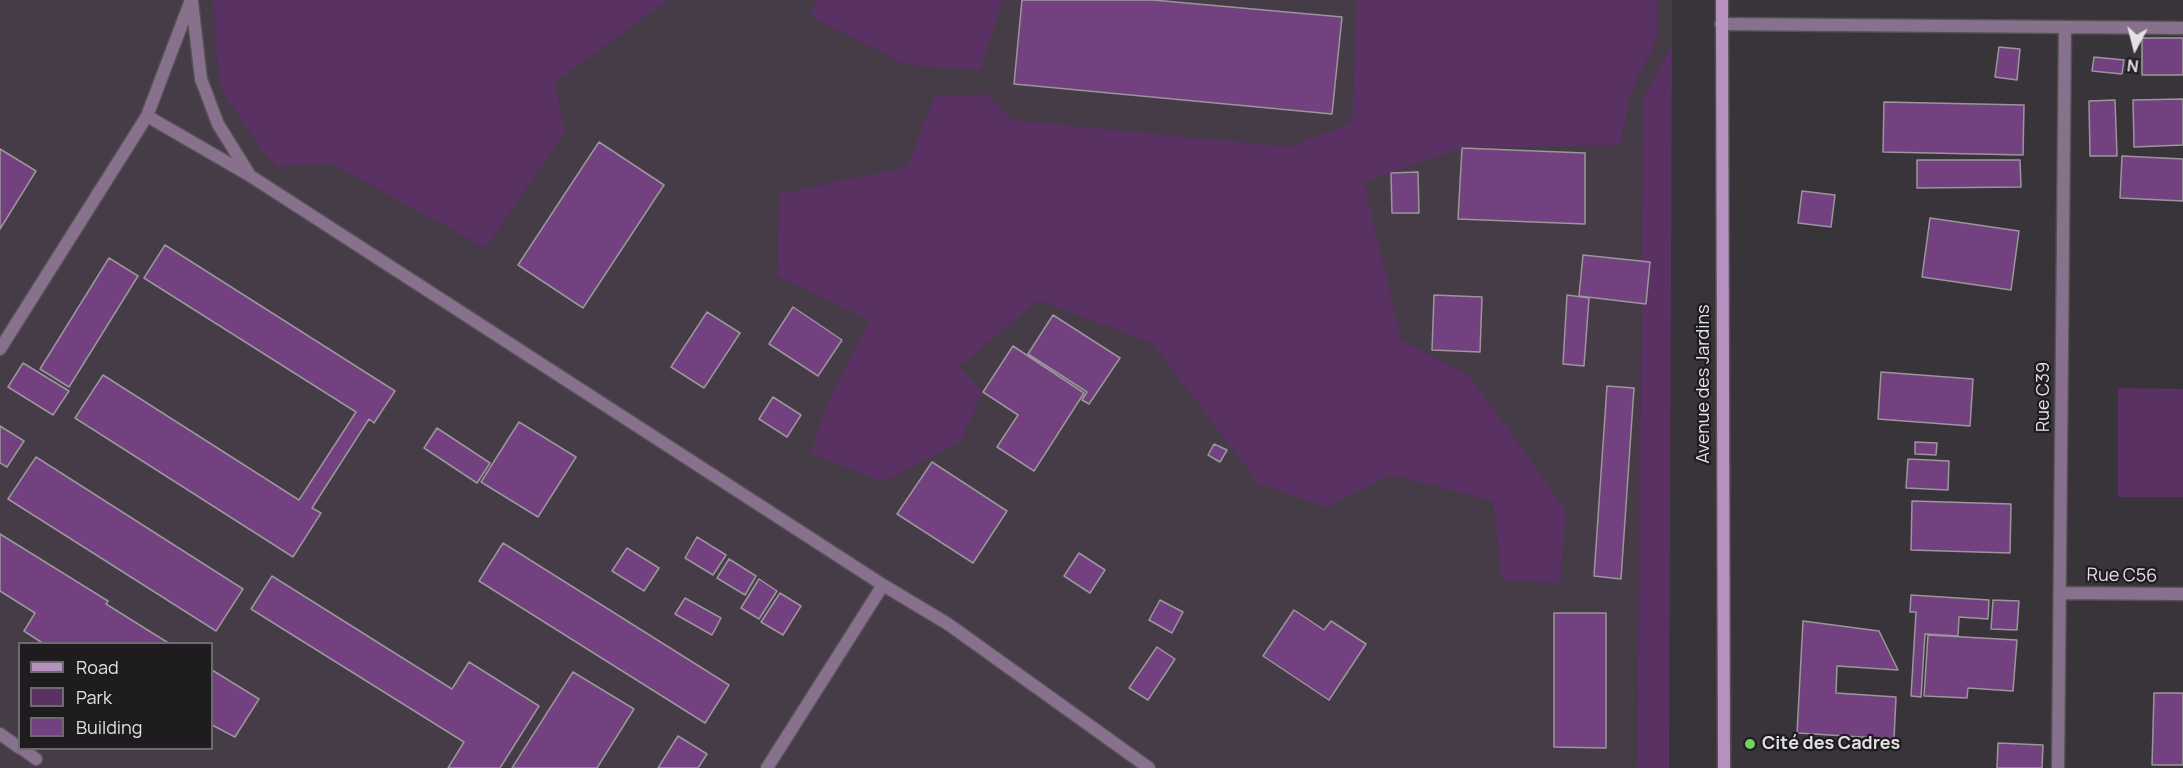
<!DOCTYPE html>
<html>
<head>
<meta charset="utf-8">
<style>
	body { margin:0 }
	#map { position:relative; width:2183px; height:768px; overflow:hidden; background:#383439; font-family:Manrope,sans-serif }
	canvas { display:block }
	.legend { position:absolute; left:18px; top:642px; width:195px; height:108px; box-sizing:border-box; background:#1e1c1f; border:2px solid #6d6b6e; margin:0; padding:8px 10px; list-style:none; font-size:18px; color:#e4e1e4 }
	.legend li { display:flex; align-items:center; gap:12px; height:30px }
	.legend b { width:30px; border:2px solid #6d6b6e }
	.north { position:absolute; left:2105px; top:18px; width:60px; height:60px; -webkit-text-stroke:4px #1e1c1f; paint-order:stroke; rotate:187deg; font-size:16px; font-weight:700; line-height:24px; text-align:center; color:#e4e1e4 }
	.north::after { content:''; display:block; margin:auto; width:21px; height:27px; background:#e4e1e4; clip-path:polygon(50% 0,100% 100%,50% 72%,0 100%) }
</style>
</head>
<body>
<div id="map">
<canvas width="2183" height="768"></canvas>
<ul class="legend">
<li><b style="height:8px;background:#b691bf"></b>Road</li>
<li><b style="height:16px;background:#593162"></b>Park</li>
<li><b style="height:16px;background:#744180"></b>Building</li>
</ul>
<div class="north">N</div>
</div>
<script>
const c = document.querySelector('canvas').getContext('2d');
c.lineJoin = 'round';
function fillPath(path, color) {
  c.fillStyle = color;
  c.fill(path, 'evenodd');
}
function poly(rows) {
  const path = new Path2D();
  for (const r of rows) {
    path.moveTo(r[0], r[1]);
    for (let i = 2; i < r.length; i += 2) path.lineTo(r[i], r[i + 1]);
  }
  return path;
}
function strokePath(path, color, width, dash) {
  c.strokeStyle = color;
  c.lineWidth = width;
  c.lineCap = dash ? 'butt' : 'round';
  c.setLineDash(dash || []);
  c.stroke(path);
}
function label(font, color, halo, rows, align = 'center') {
  c.font = font + ' Manrope,sans-serif';
  c.lineWidth = 4.5;
  c.setLineDash([]);
  c.textBaseline = 'middle';
  c.strokeStyle = halo;
  c.fillStyle = color;
  for (const [text, x, y, turn = 0] of rows) {
    c.save();
    c.translate(x, y);
    c.rotate((+turn || 0) * Math.PI / 180);
    c.textAlign = isNaN(turn) ? turn : align;
    if (halo) c.strokeText(text, 0, 0);
    c.fillText(text, 0, 0);
    c.restore();
  }
}
fillPath(poly([
	[0,0,1672,0,1672,44,1643,99,1637,768,0,768],
	[20,644,212,644,212,748,20,748]
]), '#453c47');
fillPath(poly([
	[214,0,668,0,555,82,565,133,485,248,330,163,278,167,261,149,222,91,215,44],
	[816,0,1003,0,980,70,906,65,811,17],
	[1357,0,1657,0,1657,39,1631,92,1620,145,1462,148,1364,182,1401,340,1469,375,1566,510,1560,583,1502,581,1493,501,1392,475,1326,507,1259,484,1153,344,1038,300,959,367,983,392,960,442,883,482,811,453,829,399,870,320,777,276,779,194,907,167,935,96,987,94,1012,120,1290,147,1352,123],
	[1672,44,1669,768,1637,768,1643,99],
	[2118,388,2183,389,2183,497,2118,497]
]), '#593162');
const building = poly([
	[1022,0,1153,0,1342,17,1332,114,1014,84,1022,0],
	[2142,38,2183,38,2183,75,2142,75,2142,38],
	[1999,47,2020,49,2017,80,1995,77,1999,47],
	[2094,57,2124,60,2122,74,2092,71,2094,57],
	[2183,99,2183,145,2134,147,2133,100,2183,99],
	[2115,100,2117,156,2090,156,2089,101,2115,100],
	[1884,102,2024,105,2023,155,1883,152,1884,102],
	[599,142,664,185,583,308,518,265,599,142],
	[1462,148,1585,153,1585,224,1458,219,1462,148],
	[0,149,36,171,0,229,0,149],
	[2122,156,2183,159,2183,201,2120,198,2122,156],
	[1917,160,2020,160,2021,187,1917,188,1917,160],
	[1418,172,1419,213,1392,213,1391,173,1418,172],
	[1802,191,1835,195,1831,227,1798,223,1802,191],
	[1930,218,2019,231,2011,290,1922,277,1930,218],
	[165,245,395,391,374,423,369,419,312,508,321,513,293,557,75,418,103,375,299,500,356,412,144,278,165,245],
	[1583,255,1650,262,1646,304,1579,296,1583,255],
	[109,258,138,276,69,387,40,369,109,258],
	[1434,295,1482,297,1480,352,1432,350,1434,295],
	[1567,295,1589,298,1584,366,1563,364,1567,295],
	[793,307,842,340,818,376,769,344,793,307],
	[707,312,740,333,704,388,671,367,707,312],
	[1053,315,1120,358,1089,404,1082,400,1087,392,1028,354,1053,315],
	[1013,346,1084,393,1034,471,997,447,1018,415,983,392,1013,346],
	[23,363,69,391,53,415,8,387,23,363],
	[1881,372,1973,379,1970,426,1878,419,1881,372],
	[1607,386,1634,388,1621,579,1594,576,1607,386],
	[773,397,801,415,787,437,759,419,773,397],
	[519,422,576,457,538,517,481,482,519,422],
	[0,426,24,441,7,467,0,463,0,426],
	[437,428,490,463,477,483,424,448,437,428],
	[1915,442,1937,443,1936,455,1915,454,1915,442],
	[1214,444,1227,450,1220,462,1208,455,1214,444],
	[36,457,243,589,216,631,8,499,36,457],
	[1908,459,1949,461,1948,490,1906,488,1908,459],
	[932,462,1007,511,973,563,897,514,932,462],
	[1912,501,2011,504,2010,553,1911,550,1912,501],
	[0,534,108,601,106,604,170,644,44,644,24,631,35,613,0,591,0,534],
	[697,537,726,555,713,575,685,558,697,537],
	[503,543,729,685,705,723,479,581,503,543],
	[627,548,659,568,644,591,612,571,627,548],
	[1079,553,1105,570,1090,593,1064,576,1079,553],
	[729,559,756,576,745,595,717,578,729,559],
	[272,576,452,689,469,662,539,706,500,768,448,768,464,742,251,609,272,576],
	[759,579,777,591,759,619,741,608,759,579],
	[780,593,801,606,783,635,761,622,780,593],
	[1911,595,1989,600,1988,619,1959,617,1958,636,1925,634,1921,697,1911,696,1916,612,1910,612,1911,595],
	[685,598,721,618,712,635,675,614,685,598],
	[1160,600,1183,612,1172,633,1149,620,1160,600],
	[1993,600,2019,601,2017,630,1991,629,1993,600],
	[1294,610,1324,630,1331,621,1366,644,1329,700,1263,656,1294,610],
	[1554,613,1606,613,1606,748,1554,747,1554,613],
	[1803,621,1879,631,1898,670,1837,666,1836,693,1896,697,1894,739,1797,733,1803,621],
	[1928,635,2017,640,2013,691,1968,688,1967,698,1924,696,1928,635],
	[1157,647,1175,659,1148,700,1129,688,1157,647],
	[212,670,259,699,235,737,212,725,212,670],
	[573,672,634,709,597,768,512,768,573,672],
	[2154,693,2183,693,2183,765,2152,765,2154,693],
	[678,736,707,754,698,768,658,768,678,736],
	[1998,743,2043,745,2042,768,1997,768,1998,743]
]);
fillPath(building, '#744180');
strokePath(building, '#9b969c', 1.5);
const service = poly([
	[192,2,201,79,218,124,249,174],
	[147,116,249,175,883,585,767,768],
	[0,349,147,116,191,0],
	[883,585,948,624,1149,768],
	[0,734,20,748],
	[21,748,36,759]
]);
const minor = poly([
	[1721,24,2183,28],
	[2061,593,2183,594],
	[2058,768,2065,27]
]);
const secondary = poly([
	[1722,0,1724,768]
]);
strokePath(service, '#545054', 15);
strokePath(minor, '#545054', 15);
strokePath(secondary, '#545054', 15);
strokePath(service, '#88718d', 12);
strokePath(minor, '#88718d', 12);
strokePath(secondary, '#b691bf', 12);
for (const [x, y, r, color] of [
	[1750,744,6,"#72d25d"]
]) {
  const dot = new Path2D();
  dot.arc(x, y, r, 0, 2 * Math.PI);
  c.fillStyle = color;
  c.fill(dot);
  strokePath(dot, '#1e1c1f', 2);
}
label('18px', '#e4e1e4', '#1e1c1f', [
	["Avenue des Jardins",1704,384,-90],
	["Rue C39",2044,397,-90],
	["Rue C56",2122,576,1]
]);
label('bold 18px', '#e4e1e4', '#1e1c1f', [
	["Cité des Cadres",1762,744]
], 'left');
</script>
</body>
</html>
